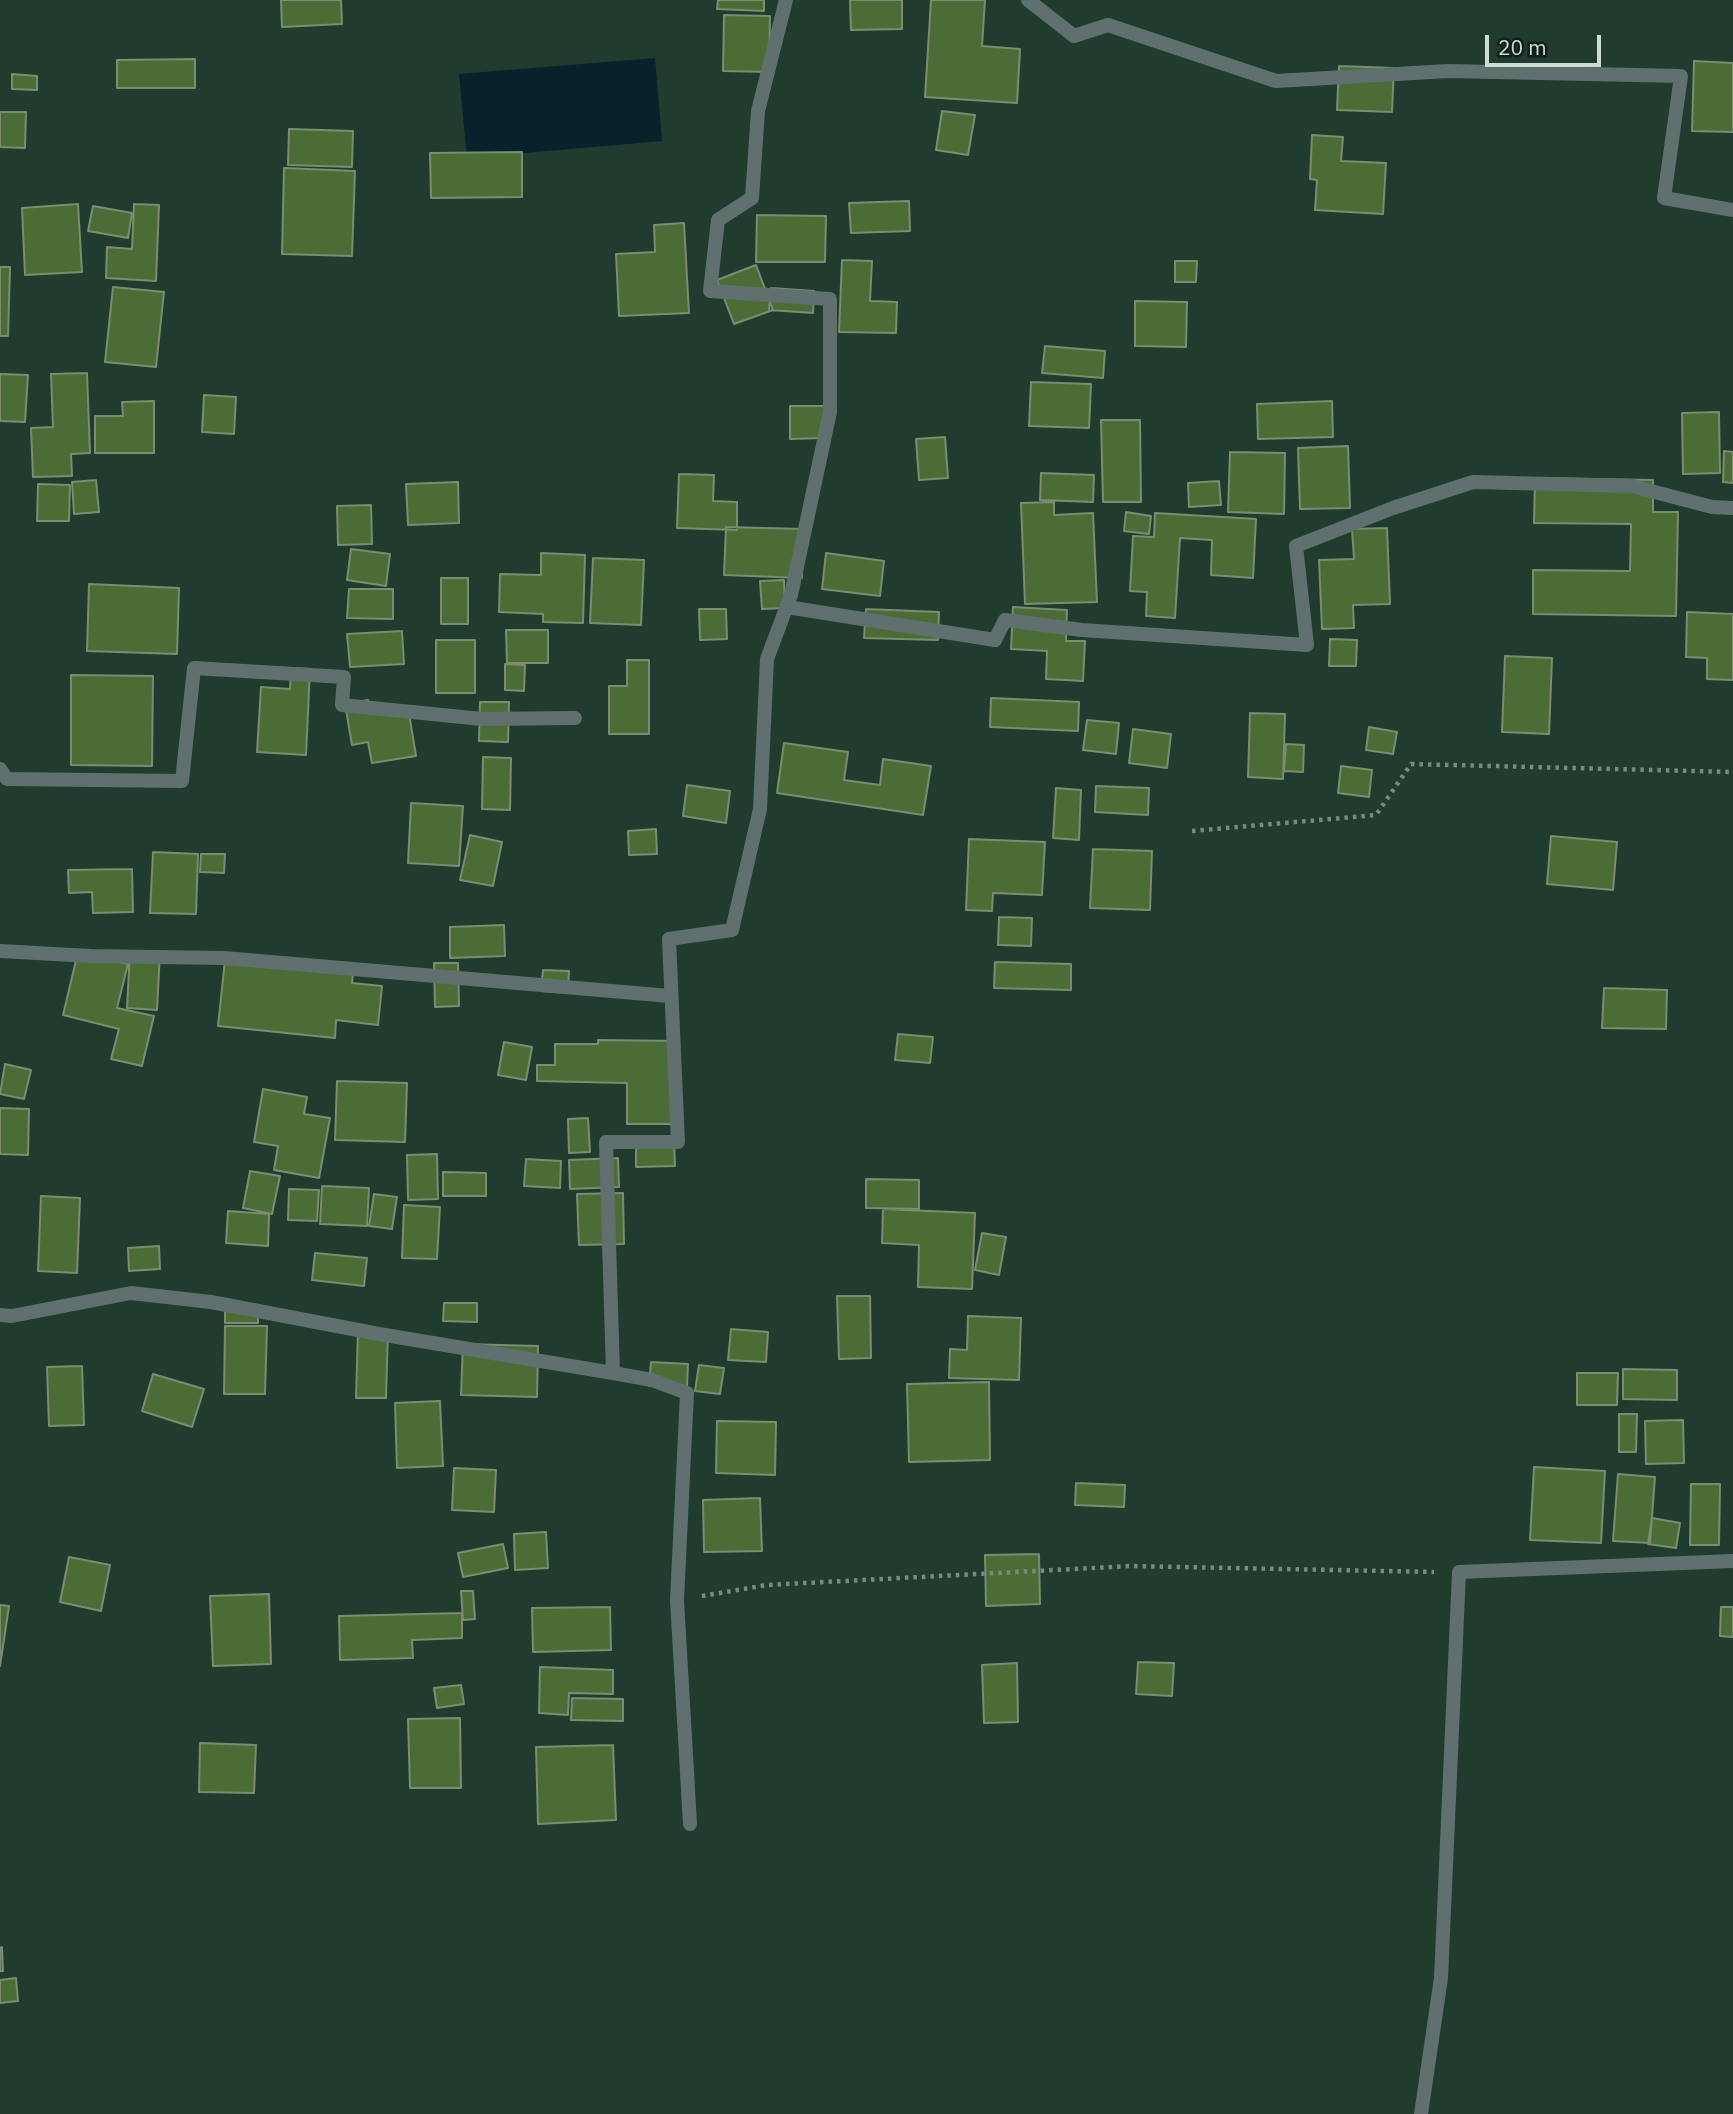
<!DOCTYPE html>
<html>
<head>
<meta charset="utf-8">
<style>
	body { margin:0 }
	#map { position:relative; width:1733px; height:2114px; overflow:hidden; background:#1f3c2f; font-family:"IBM Plex Sans",sans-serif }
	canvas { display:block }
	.scale { position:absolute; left:1485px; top:35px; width:116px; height:32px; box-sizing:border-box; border:4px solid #ccddd4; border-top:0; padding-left:9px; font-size:21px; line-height:24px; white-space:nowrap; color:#ccddd4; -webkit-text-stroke:5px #13201a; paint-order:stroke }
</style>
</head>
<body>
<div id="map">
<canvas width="1733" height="2114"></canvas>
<div class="scale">20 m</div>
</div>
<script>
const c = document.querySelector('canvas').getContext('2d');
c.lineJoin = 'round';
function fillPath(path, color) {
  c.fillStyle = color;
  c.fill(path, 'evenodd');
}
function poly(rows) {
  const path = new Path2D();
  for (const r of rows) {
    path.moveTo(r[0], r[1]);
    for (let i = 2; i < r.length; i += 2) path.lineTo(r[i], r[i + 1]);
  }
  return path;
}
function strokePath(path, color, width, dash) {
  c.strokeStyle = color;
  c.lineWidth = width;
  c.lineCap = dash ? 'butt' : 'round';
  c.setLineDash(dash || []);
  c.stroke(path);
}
fillPath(poly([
	[655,58,662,141,467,158,459,74]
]), '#07222b');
const building = poly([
	[281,0,341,0,342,24,282,27,281,0],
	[718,0,764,0,764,11,717,9,718,0],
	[850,0,902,0,902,29,851,30,850,0],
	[931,0,985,0,982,46,1020,49,1017,103,925,97,931,0],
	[724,15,770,16,769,72,723,71,724,15],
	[195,59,195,88,117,88,117,60,195,59],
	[1694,61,1733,63,1733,132,1692,131,1694,61],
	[1339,66,1394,68,1392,112,1337,110,1339,66],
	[12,74,37,76,37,90,12,89,12,74],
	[942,111,975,115,968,155,936,150,942,111],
	[0,112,26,112,25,148,0,147,0,112],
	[289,129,353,131,352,167,288,165,289,129],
	[1312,135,1343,137,1341,161,1386,163,1383,214,1315,210,1317,180,1310,179,1312,135],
	[522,152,522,197,431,198,430,153,522,152],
	[284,168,355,171,352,256,282,254,284,168],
	[909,201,910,231,851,233,849,203,909,201],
	[78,204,82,272,25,275,22,208,78,204],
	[134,204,159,205,156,281,106,278,107,247,132,249,134,204],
	[93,206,132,213,128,238,88,231,93,206],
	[757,215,826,216,825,262,756,262,757,215],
	[684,223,689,313,619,316,616,254,655,252,654,225,684,223],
	[842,260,872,261,870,301,897,302,896,333,839,332,842,260],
	[1175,261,1197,261,1196,282,1175,282,1175,261],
	[756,265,773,310,734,324,717,280,756,265],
	[0,267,10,267,8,336,0,336,0,267],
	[113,287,164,292,156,367,105,362,113,287],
	[771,288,814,291,813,313,769,310,771,288],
	[1135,301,1187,302,1186,347,1135,346,1135,301],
	[1045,346,1105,351,1103,378,1042,373,1045,346],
	[87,373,90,453,71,454,72,476,33,477,31,428,53,427,51,374,87,373],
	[0,374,28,375,25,422,0,421,0,374],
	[1031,382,1091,384,1089,428,1029,426,1031,382],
	[204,395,236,397,234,434,202,432,204,395],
	[154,401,154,453,95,453,95,416,123,416,122,402,154,401],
	[1332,401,1333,437,1258,439,1257,404,1332,401],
	[790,406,824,406,824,438,790,439,790,406],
	[1719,412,1720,473,1683,474,1682,413,1719,412],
	[1101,420,1140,420,1141,502,1103,502,1101,420],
	[945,437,948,478,919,480,916,439,945,437],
	[1348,446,1350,508,1300,509,1298,448,1348,446],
	[1724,451,1733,452,1733,483,1723,482,1724,451],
	[1230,452,1285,453,1284,514,1228,512,1230,452],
	[1041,473,1094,475,1093,502,1040,500,1041,473],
	[679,474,714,475,713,501,737,502,737,530,677,528,679,474],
	[1535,478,1653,480,1653,512,1678,512,1676,616,1533,614,1533,570,1630,571,1631,524,1534,523,1535,478],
	[96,480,99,512,74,514,72,482,96,480],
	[1219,481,1221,505,1189,507,1188,483,1219,481],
	[458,482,459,523,408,525,406,484,458,482],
	[38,484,70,485,69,521,37,521,38,484],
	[1054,502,1054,515,1093,513,1097,602,1025,604,1021,503,1054,502],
	[371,505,372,544,338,545,337,506,371,505],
	[1126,512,1151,516,1149,534,1124,531,1126,512],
	[1155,513,1256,519,1253,578,1211,575,1212,540,1180,538,1175,618,1146,616,1147,592,1130,591,1133,536,1154,537,1155,513],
	[726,527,803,529,802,578,724,575,726,527],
	[1387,528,1390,604,1353,605,1354,628,1322,629,1319,560,1354,559,1352,529,1387,528],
	[351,549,390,554,386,586,347,580,351,549],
	[541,553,585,555,583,623,543,622,543,614,499,612,500,574,541,575,541,553],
	[826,553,884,561,880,596,822,589,826,553],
	[593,558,644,560,641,625,590,623,593,558],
	[441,578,468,578,468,624,441,624,441,578],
	[784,580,785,608,762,609,760,581,784,580],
	[89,584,179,588,177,654,87,651,89,584],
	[349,589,393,589,393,619,347,618,349,589],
	[1013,607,1067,610,1066,641,1085,641,1083,681,1046,679,1047,651,1011,649,1013,607],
	[699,609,726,609,727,639,700,640,699,609],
	[866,609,939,612,938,640,864,638,866,609],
	[1687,612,1733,614,1733,680,1707,679,1707,658,1686,657,1687,612],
	[506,630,548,630,548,663,507,663,506,630],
	[402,631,404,664,350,667,347,634,402,631],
	[1330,639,1357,640,1356,666,1329,666,1330,639],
	[436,640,475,640,475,693,436,693,436,640],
	[1505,656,1552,658,1549,734,1502,732,1505,656],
	[627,660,649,660,649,734,609,734,609,686,627,686,627,660],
	[505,664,525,665,524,691,505,690,505,664],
	[291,668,310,669,306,755,257,752,261,687,290,689,291,668],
	[71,675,153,676,152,766,71,765,71,675],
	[991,698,1079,702,1078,731,990,727,991,698],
	[368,700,370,714,408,707,416,756,372,763,368,742,352,745,345,704,368,700],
	[480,702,509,702,508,742,479,741,480,702],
	[1250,713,1285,714,1283,779,1248,777,1250,713],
	[1087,720,1119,723,1116,754,1083,750,1087,720],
	[1369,727,1397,732,1393,754,1366,750,1369,727],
	[1133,729,1171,734,1167,768,1129,763,1133,729],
	[784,743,848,752,844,780,880,785,883,759,931,766,923,815,777,793,784,743],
	[1286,744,1304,745,1303,772,1284,771,1286,744],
	[483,757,511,758,510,810,482,809,483,757],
	[1341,766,1372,770,1369,797,1338,793,1341,766],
	[687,785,730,791,726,823,683,816,687,785],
	[1096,786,1149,788,1148,815,1095,812,1096,786],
	[1056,788,1081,790,1079,840,1053,838,1056,788],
	[411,803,463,806,459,866,408,863,411,803],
	[656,829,657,854,629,855,628,831,656,829],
	[470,835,502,842,493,886,460,880,470,835],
	[1551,836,1617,842,1613,890,1547,884,1551,836],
	[969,839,1045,842,1042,895,993,893,992,911,966,910,969,839],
	[1093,849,1152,851,1150,910,1090,908,1093,849],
	[153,852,198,854,196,914,150,913,153,852],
	[201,854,225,854,224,873,200,872,201,854],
	[132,869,133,912,93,913,92,892,69,893,68,870,132,869],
	[999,917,1032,918,1031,946,998,945,999,917],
	[504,925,505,956,450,958,450,927,504,925],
	[130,951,160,952,157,1010,127,1008,130,951],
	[78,952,128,964,117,1008,154,1016,142,1066,111,1059,119,1029,63,1015,78,952],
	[225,960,353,973,352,983,382,986,378,1025,336,1020,335,1038,218,1026,225,960],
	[995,962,1071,964,1071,990,994,988,995,962],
	[434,963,458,963,459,1006,435,1007,434,963],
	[543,970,569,971,568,993,541,991,543,970],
	[1604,988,1667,990,1666,1029,1602,1028,1604,988],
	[898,1034,933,1037,930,1063,895,1060,898,1034],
	[598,1040,678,1041,677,1124,627,1124,627,1083,537,1081,537,1065,555,1065,555,1044,598,1044,598,1040],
	[504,1042,532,1047,526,1080,498,1075,504,1042],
	[5,1064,31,1070,24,1099,0,1094,5,1064],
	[337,1081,407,1083,405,1142,335,1140,337,1081],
	[263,1089,307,1097,304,1114,330,1118,319,1178,274,1170,278,1146,254,1142,263,1089],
	[0,1108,29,1109,28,1155,0,1154,0,1108],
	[588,1118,590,1152,569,1153,568,1119,588,1118],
	[674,1139,675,1166,636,1167,636,1140,674,1139],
	[437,1154,438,1199,408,1200,407,1155,437,1154],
	[618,1158,619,1187,570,1189,569,1160,618,1158],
	[526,1159,561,1161,560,1188,524,1186,526,1159],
	[250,1171,280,1176,272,1214,243,1208,250,1171],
	[443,1172,486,1173,486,1196,443,1196,443,1172],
	[866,1179,919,1180,919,1209,866,1208,866,1179],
	[322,1186,369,1188,367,1226,320,1224,322,1186],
	[289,1189,319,1190,317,1221,288,1220,289,1189],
	[623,1193,624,1244,579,1245,577,1194,623,1193],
	[374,1194,397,1197,392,1229,369,1226,374,1194],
	[41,1196,80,1198,77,1273,38,1271,41,1196],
	[404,1205,440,1207,437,1259,402,1258,404,1205],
	[883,1209,975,1213,972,1289,918,1287,919,1245,882,1243,883,1209],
	[228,1211,269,1214,268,1246,226,1243,228,1211],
	[982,1233,1006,1237,999,1275,975,1270,982,1233],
	[159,1246,160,1269,129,1271,128,1248,159,1246],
	[315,1253,367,1258,364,1286,312,1280,315,1253],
	[837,1296,870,1296,871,1358,839,1359,837,1296],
	[444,1303,477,1303,477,1322,443,1321,444,1303],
	[225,1304,258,1305,258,1323,225,1323,225,1304],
	[968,1316,1021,1318,1019,1380,949,1378,950,1349,967,1350,968,1316],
	[225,1326,267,1326,265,1394,224,1394,225,1326],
	[731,1329,768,1332,766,1362,728,1360,731,1329],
	[358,1330,388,1330,386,1398,356,1398,358,1330],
	[463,1344,538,1346,537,1397,461,1395,463,1344],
	[651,1362,688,1364,687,1387,649,1386,651,1362],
	[699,1365,724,1368,720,1394,695,1391,699,1365],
	[82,1366,84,1425,49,1426,47,1367,82,1366],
	[1623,1369,1677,1370,1677,1400,1623,1399,1623,1369],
	[1577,1373,1618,1373,1617,1405,1577,1405,1577,1373],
	[153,1374,204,1389,192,1427,142,1411,153,1374],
	[989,1382,990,1460,909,1462,907,1384,989,1382],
	[440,1401,443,1466,397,1468,395,1403,440,1401],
	[1619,1414,1637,1414,1636,1452,1619,1452,1619,1414],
	[1683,1420,1684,1463,1646,1464,1645,1421,1683,1420],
	[717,1421,776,1422,775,1475,716,1473,717,1421],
	[1534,1467,1605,1471,1601,1543,1530,1540,1534,1467],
	[454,1468,496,1470,494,1512,452,1510,454,1468],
	[1618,1474,1655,1477,1650,1543,1613,1541,1618,1474],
	[1076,1483,1125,1485,1124,1507,1075,1505,1076,1483],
	[1691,1484,1720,1484,1719,1545,1690,1545,1691,1484],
	[760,1498,762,1551,704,1552,703,1500,760,1498],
	[1652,1518,1680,1523,1676,1548,1648,1544,1652,1518],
	[546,1532,548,1568,515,1570,514,1534,546,1532],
	[503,1544,508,1568,463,1577,458,1553,503,1544],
	[1039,1554,1040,1604,986,1606,985,1555,1039,1554],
	[69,1557,110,1565,101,1611,60,1602,69,1557],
	[461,1591,473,1591,475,1619,463,1620,461,1591],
	[269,1594,271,1664,213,1666,210,1596,269,1594],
	[0,1605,9,1606,0,1666,0,1605],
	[610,1607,611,1650,533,1652,532,1608,610,1607],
	[1721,1607,1733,1607,1733,1637,1720,1636,1721,1607],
	[462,1613,462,1638,412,1640,413,1658,340,1660,339,1616,462,1613],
	[1138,1662,1174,1663,1172,1696,1136,1694,1138,1662],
	[1017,1663,1018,1722,984,1723,982,1665,1017,1663],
	[540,1667,613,1670,613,1694,569,1693,568,1715,539,1713,540,1667],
	[461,1685,464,1704,437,1708,434,1688,461,1685],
	[572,1698,623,1699,623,1721,571,1720,572,1698],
	[460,1718,461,1788,410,1788,408,1719,460,1718],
	[200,1743,256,1745,254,1793,199,1792,200,1743],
	[613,1745,616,1820,538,1824,536,1747,613,1745],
	[2,1947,3,1971,0,1971,0,1948,2,1947],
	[16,1978,18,2001,0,2003,0,1980,16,1978]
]);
fillPath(building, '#4b6d35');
strokePath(building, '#7b8c72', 2);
strokePath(poly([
	[1192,831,1376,815,1411,764,1733,772],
	[702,1596,767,1585,1131,1566,1434,1572]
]), '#758c81', 4.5, [3.5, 5]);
strokePath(poly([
	[1028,0,1074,36,1108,25,1276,81,1448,71,1681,76,1664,198,1733,210],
	[787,607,995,640,1005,620,1082,630,1307,645,1296,546,1393,508,1473,482,1632,486,1712,507,1733,508],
	[0,769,7,779,182,781,194,668,344,677,342,705,482,719,575,718],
	[0,951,90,956,224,958,670,996],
	[0,1315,12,1316,131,1293,211,1302,379,1334,613,1373,606,1142,678,1142,669,939,732,930,760,809,767,659,791,595,830,412,830,299,710,291,718,220,752,198,758,111,786,0],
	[613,1373,652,1380,687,1393,677,1600,690,1824],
	[1421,2114,1441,1978,1459,1572,1733,1561]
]), '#60706f', 14);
</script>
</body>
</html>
